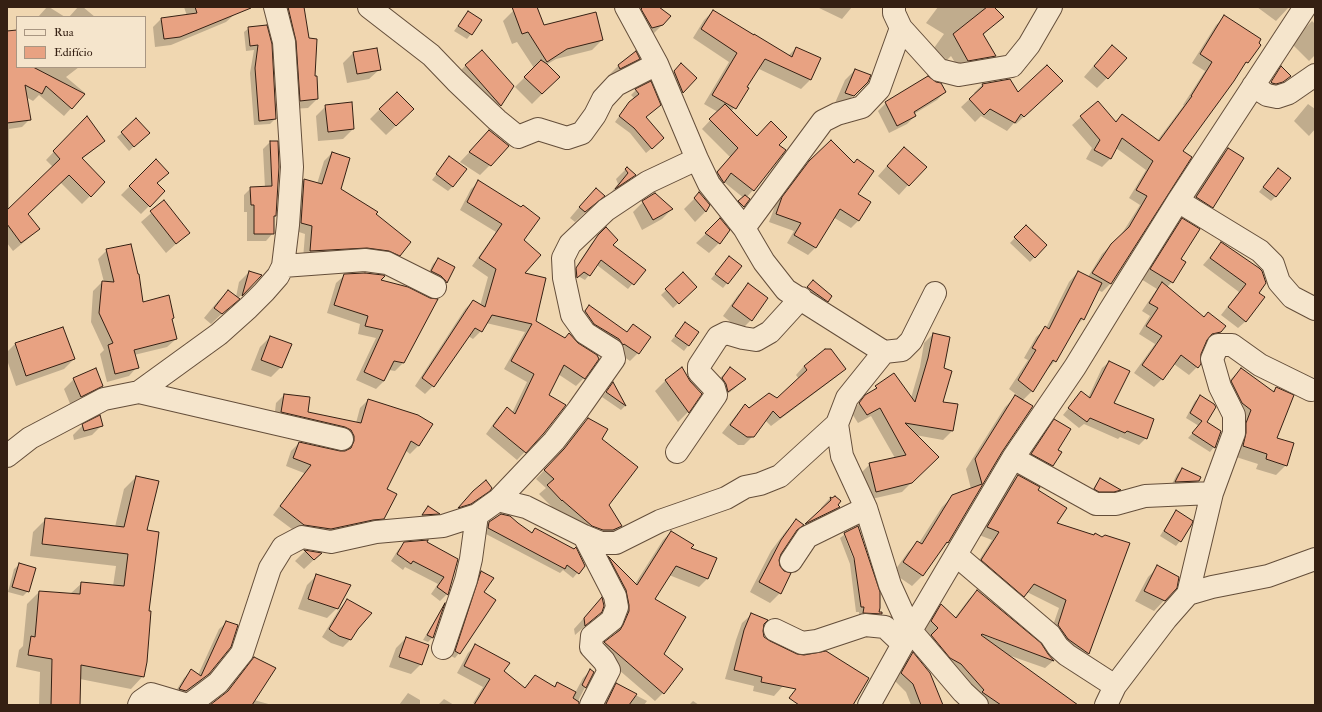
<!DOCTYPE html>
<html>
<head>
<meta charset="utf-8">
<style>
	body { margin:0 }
	#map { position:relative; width:1322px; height:712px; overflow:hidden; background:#f0d7b1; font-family:"IM FELL Double Pica",serif }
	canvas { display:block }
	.frame { position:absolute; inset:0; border:8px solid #352013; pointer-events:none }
	.legend { position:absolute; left:16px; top:16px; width:130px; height:52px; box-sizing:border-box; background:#f5e5cc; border:1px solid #a89682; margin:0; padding:5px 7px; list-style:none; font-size:12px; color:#352013 }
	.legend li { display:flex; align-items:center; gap:8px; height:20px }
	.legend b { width:20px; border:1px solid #a89682 }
</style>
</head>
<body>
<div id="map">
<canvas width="1322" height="712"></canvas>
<div class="frame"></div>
<ul class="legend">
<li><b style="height:5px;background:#f5e5cc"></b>Rua</li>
<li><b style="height:11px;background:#e8a282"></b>Edifício</li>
</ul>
</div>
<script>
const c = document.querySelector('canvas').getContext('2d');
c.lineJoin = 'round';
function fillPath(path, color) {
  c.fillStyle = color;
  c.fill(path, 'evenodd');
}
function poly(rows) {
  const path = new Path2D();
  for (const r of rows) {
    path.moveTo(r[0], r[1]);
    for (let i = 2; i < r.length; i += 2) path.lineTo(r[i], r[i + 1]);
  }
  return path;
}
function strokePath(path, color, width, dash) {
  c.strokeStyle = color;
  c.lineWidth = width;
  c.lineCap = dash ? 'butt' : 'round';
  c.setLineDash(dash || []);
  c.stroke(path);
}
fillPath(poly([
	[47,7,49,7,65,17,38,17],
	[78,7,83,7,95,17,69,17],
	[184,7,230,7,235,14,226,22,171,45,155,47,153,27,161,19,187,16],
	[276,7,303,7,317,99,308,108,292,109],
	[523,7,536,7,543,26,602,40,592,50,556,59,546,65,559,77,532,104,515,87,534,68,517,42,512,44,503,21,513,11],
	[643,7,658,7,662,25,652,35,639,10],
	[817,7,852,7,842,19],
	[938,7,993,7,1002,17,983,35,995,56,986,65,959,69,951,56,943,64,929,55,944,34,926,23],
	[1257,7,1289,7,1276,21],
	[713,11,788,56,796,48,820,59,810,80,801,89,757,68,746,87,748,88,731,112,757,137,777,145,753,190,745,199,724,182,715,191,709,181,730,157,702,129,718,112,704,104,729,62,693,38,704,20],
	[468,12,471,34,467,39,454,31],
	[1225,17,1259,45,1242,68,1181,151,1191,157,1110,284,1102,292,1098,290,1083,319,1074,328,1055,361,1046,371,1032,391,1022,401,1001,451,948,542,942,548,922,576,912,586,893,573,908,552,918,542,919,543,942,507,953,496,971,489,966,469,1005,407,1017,395,1009,389,1028,360,1024,358,1036,337,1046,328,1069,282,1078,272,1088,277,1102,254,1121,235,1140,205,1129,198,1146,170,1116,148,1110,159,1102,167,1086,159,1092,148,1072,125,1098,102,1115,122,1123,115,1157,141,1184,105,1183,105,1205,71,1192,63,1216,25],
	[1312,21,1315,24,1315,55,1309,61,1293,45,1302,31],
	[266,26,275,119,270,124,254,125,250,73,254,50,246,51,244,32,249,28],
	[353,53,380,69,369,79,347,83,343,63],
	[636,53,639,59,629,69,610,78,608,76,618,66],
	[1102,56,1107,78,1097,88,1084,77],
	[7,60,17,61,17,67,79,67,66,77,85,93,64,116,39,95,33,101,26,97,30,119,22,127,9,129,9,209,53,167,46,160,87,117,104,141,82,159,104,182,82,204,60,182,27,214,38,229,30,237,13,251,7,243],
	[681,64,696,78,678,96,669,77],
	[466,65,513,86,500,105,492,114,457,74],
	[1281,68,1290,76,1277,86,1267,88],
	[855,70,867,82,843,106,835,103,845,80],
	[1010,80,1018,94,1054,89,1016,124,1014,123,1007,131,981,116,975,122,961,107,975,94,974,93,982,85],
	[650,83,646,117,658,143,646,153,630,133,615,122,625,108,635,99,631,95,636,90],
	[945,92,937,100,914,114,915,116,907,124,889,133,878,111,886,103],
	[1308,104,1315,109,1315,129,1309,136,1294,121],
	[326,106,353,129,343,139,318,141,316,116],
	[380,109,403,119,386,135,370,119],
	[122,133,143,138,129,151,117,137],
	[480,141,490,165,480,175,460,162],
	[831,141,856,195,859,220,851,228,833,217,815,248,808,255,787,243,794,231,769,222,775,206,801,170],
	[270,142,275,216,273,217,273,233,266,241,247,241,247,212,244,212,244,195,251,188,265,188,263,149],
	[1228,149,1212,207,1205,215,1189,205,1220,157],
	[332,153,340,190,375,215,399,255,391,263,303,259,305,234,293,230,296,188,304,180,317,184,324,161],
	[449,158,453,186,448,191,432,180],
	[894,158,908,185,899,195,878,176],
	[156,160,167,173,156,184,164,191,141,214,121,195],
	[627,168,634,175,625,185,609,195,618,184,616,179],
	[1273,174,1276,196,1271,201,1259,192],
	[479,182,523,241,523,274,535,321,584,378,576,386,558,374,548,395,544,432,517,460,486,434,499,416,507,409,512,413,527,382,504,369,525,332,486,323,481,331,473,339,468,336,433,386,425,394,415,386,465,309,473,301,480,306,488,277,472,266,496,232,460,210,471,189],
	[699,194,709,205,705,212,695,222,684,209],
	[603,196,575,222,570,218,586,199],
	[164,202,188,233,166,253,141,222],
	[643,202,672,209,662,219,642,230,633,212],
	[1182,219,1179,259,1172,282,1167,287,1203,318,1208,313,1220,332,1212,340,1205,342,1200,354,1197,367,1189,375,1174,364,1162,379,1154,387,1134,373,1155,344,1139,334,1150,316,1142,311,1157,289,1141,279,1172,229],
	[720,220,719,243,709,253,696,243],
	[1026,226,1046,245,1030,262,1010,243],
	[606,229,611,245,644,270,628,289,597,265,585,280,578,276,572,281,572,274,591,244],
	[1221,244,1258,293,1246,321,1238,328,1221,315,1239,292,1203,265],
	[107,250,143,303,173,318,171,320,176,339,167,347,134,355,137,367,129,376,107,382,100,354,104,350,91,322,93,291,102,282,104,282,98,259],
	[729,257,727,283,723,288,711,279],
	[438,259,454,267,446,283,441,287,427,276,433,264],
	[249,272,254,283,211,324,204,318,218,301,228,291,236,297,239,282],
	[683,274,695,287,673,308,661,295],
	[345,275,380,280,403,363,395,371,389,370,384,381,376,389,356,380,376,338,358,334,360,324,327,313,336,283],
	[813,281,827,301,817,311,803,291],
	[748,285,751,320,741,330,723,316,738,295],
	[589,306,626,333,633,325,638,353,630,361,616,351,581,314],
	[685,323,698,332,684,351,671,341],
	[63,328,74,359,64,369,16,386,7,360,7,352,15,344],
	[933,334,943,369,941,402,957,405,952,431,943,440,915,435,937,457,902,492,867,500,861,473,870,464,895,458,871,416,858,423,851,412,866,396,894,375,911,398,920,367,924,343],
	[270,337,281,367,271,377,251,370,260,347],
	[1109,362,1113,404,1146,438,1139,445,1120,437,1118,439,1084,424,1079,428,1063,415,1081,393,1088,398,1102,368],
	[804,366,845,368,836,377,771,426,765,420,753,436,744,445,738,445,722,433,737,414,745,405,749,409,777,400,799,379,796,375],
	[730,368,744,379,734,389,718,401,720,378],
	[682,369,689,381,700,394,688,412,678,422,655,391,665,381],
	[1241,369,1272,392,1276,388,1276,438,1286,465,1276,475,1256,469,1258,464,1233,456,1222,392,1231,379],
	[74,379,102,386,92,396,71,406,64,389],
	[613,384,625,406,621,410,602,397],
	[284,395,308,398,307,413,356,423,360,408,368,400,432,425,418,446,410,454,405,450,386,489,383,518,375,526,322,537,296,532,273,515,304,473,286,466,291,451,299,443,339,452,346,451,346,443,274,420,276,403],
	[1200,397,1206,422,1214,447,1210,452,1188,438,1199,426,1186,418,1195,401],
	[588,419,600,439,607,505,621,526,612,534,584,534,553,508,539,494,546,488,536,479,555,459,580,427],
	[1055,421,1057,450,1053,465,1045,473,1024,462,1047,428],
	[83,425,102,425,92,435,74,440,73,435],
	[1182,469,1198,480,1193,486,1171,486,1177,474],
	[1018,476,1037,491,1056,524,1102,538,1128,543,1088,654,1080,661,1050,634,1059,608,1027,592,1016,604,974,568,992,540,979,535,1010,484],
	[136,477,146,531,148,612,143,676,131,689,80,679,79,705,39,705,40,672,16,667,19,650,23,646,27,604,39,592,70,594,82,583,113,586,116,566,30,556,33,532,46,519,115,527,124,489],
	[1100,479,1119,490,1115,494,1090,494,1096,484],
	[491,488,481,498,463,511,453,514,466,500],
	[830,498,839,507,829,517,800,531,821,510,821,508],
	[428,507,439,514,434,518,418,520],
	[1177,512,1180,541,1176,546,1160,536,1172,517],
	[796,521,793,534,778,560,780,593,770,603,750,592,771,551,786,531],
	[489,523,531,533,535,529,584,565,573,578,563,570,560,573,484,533,484,528],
	[858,527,879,593,879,607,878,613,881,613,876,618,859,617,859,612,856,612,850,564,840,538,844,535,855,563,857,563,845,534,844,534],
	[671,532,690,548,716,559,707,579,699,587,669,575,654,599,662,655,663,693,655,701,597,651,615,635,621,620,601,564,608,557,635,584,663,540],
	[425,542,457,559,447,594,440,601,431,594,438,584,405,567,403,570,391,561,398,550,405,543],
	[305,551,320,554,304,569,295,561],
	[19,565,28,591,23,596,8,592,14,569],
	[1158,567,1176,588,1154,611,1135,601,1148,577],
	[481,572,483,592,459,653,455,658,451,656,476,577],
	[317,575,337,608,327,618,298,609,307,585],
	[977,591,1053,661,1045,668,1008,655,1076,705,981,705,923,644,930,637,924,630,933,613,941,605,954,619,969,599],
	[977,632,1036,654,977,633],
	[601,599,601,612,575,635,574,629],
	[348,600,357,628,351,639,343,647,331,643,322,637,340,608],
	[443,607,432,638,428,642,423,640],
	[752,614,763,624,762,631,764,637,783,686,774,696,753,691,754,686,725,679,736,640,742,623],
	[227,622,208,673,201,681,178,698,172,697,184,678,191,671,198,675,219,629],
	[406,638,421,664,411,674,389,667,396,648],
	[475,646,503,671,524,689,535,677,554,687,558,684,575,693,583,678,590,671,593,672,579,699,578,705,476,705,473,703,483,687,457,673,468,653],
	[913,654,942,705,911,705,906,692,895,681,906,661],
	[254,658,254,700,272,705,211,705,225,694],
	[616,685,647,701,644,705,602,705,609,692],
	[408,693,420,700,420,705,399,705],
	[444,699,454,705,438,705],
	[693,701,699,705,689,705]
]), '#0003');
const building = poly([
	[195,7,251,7,251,8,180,37,164,39,161,18,197,13,195,7],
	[288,7,304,7,309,38,317,39,315,76,317,76,318,99,300,101,296,41,288,7],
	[512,7,537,7,544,25,596,12,603,40,567,49,547,62,528,32,522,34,512,7],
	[643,7,659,7,671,16,663,25,652,28,641,9,643,7],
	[987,7,994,7,1004,17,983,34,996,56,968,61,953,34,987,7],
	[713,10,754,35,754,34,792,57,796,47,821,58,811,80,765,59,747,87,749,88,736,109,712,95,737,53,701,29,713,10],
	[468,11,482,20,472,35,458,26,468,11],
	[1224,15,1261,39,1259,43,1261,45,1248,63,1246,62,1234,81,1183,151,1192,157,1111,284,1092,273,1111,244,1129,227,1147,196,1136,190,1153,161,1122,138,1111,159,1094,150,1100,140,1080,116,1098,101,1116,122,1122,114,1159,141,1192,96,1191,96,1212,62,1200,54,1224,15],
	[267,25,272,44,276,119,259,121,255,68,258,45,250,46,248,27,267,25],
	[17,30,17,67,33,67,85,94,72,109,46,86,42,94,25,85,31,120,7,123,7,31,17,30],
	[1112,45,1127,58,1108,79,1094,66,1112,45],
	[377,48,381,70,357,74,353,52,377,48],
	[482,50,514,86,501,106,465,65,482,50],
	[636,51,640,59,620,69,618,65,636,51],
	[541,60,547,64,560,77,542,94,524,77,541,60],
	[681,63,697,78,683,93,674,71,681,63],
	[1047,65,1063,81,1024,117,1021,114,1015,123,990,109,984,115,969,99,983,86,982,84,1010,79,1018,92,1047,65],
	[1281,66,1291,76,1283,82,1276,84,1272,83,1271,82,1281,66],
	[855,69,871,75,868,82,854,96,845,93,855,69],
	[928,76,936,82,941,83,946,92,914,112,916,116,897,126,885,102,928,76],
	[651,81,661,105,646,117,664,138,652,149,634,128,619,116,629,102,639,94,635,89,651,81],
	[397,92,414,109,396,126,379,109,397,92],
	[352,102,354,129,328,132,325,105,352,102],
	[725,104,757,136,771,121,787,137,779,145,786,150,754,191,731,173,724,183,717,172,738,148,709,119,725,104],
	[87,116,105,141,82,158,105,182,91,197,69,175,28,214,40,229,21,243,7,224,7,210,60,159,53,151,87,116],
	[136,118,150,133,134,147,121,132,136,118],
	[489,130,509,146,491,166,469,152,489,130],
	[831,140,854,163,857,159,874,171,858,194,871,202,859,221,840,209,816,248,794,235,801,223,776,214,782,197,809,161,831,140],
	[270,141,278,141,279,167,276,216,274,216,274,234,254,234,254,205,251,205,250,187,272,186,270,141],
	[904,147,927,167,909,186,887,166,904,147],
	[1228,148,1244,158,1213,208,1196,197,1228,148],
	[332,152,350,158,341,189,378,212,376,214,411,242,400,256,389,251,367,248,310,251,312,226,301,223,304,179,322,184,332,152],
	[449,156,467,169,453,187,436,174,449,156],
	[156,159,169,173,157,183,165,191,150,207,129,186,156,159],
	[627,167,636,175,615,189,628,173,625,169,627,167],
	[1278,168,1291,178,1276,197,1263,187,1278,168],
	[478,180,521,207,523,205,540,218,524,240,541,255,525,273,546,278,536,321,565,338,569,333,578,343,597,355,599,359,585,379,564,365,549,395,566,405,544,433,526,453,493,426,507,407,515,414,534,374,511,361,532,324,492,315,482,332,475,328,434,387,422,378,473,300,485,307,496,269,479,258,502,224,467,202,478,180],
	[596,188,605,196,585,212,579,207,596,188],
	[699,192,710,205,706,212,694,198,699,192],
	[655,193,673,209,653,220,642,201,655,193],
	[745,195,750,199,744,207,738,201,745,195],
	[164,200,190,233,176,244,150,211,164,200],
	[720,218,730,230,720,244,705,233,720,218],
	[1182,218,1200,229,1181,259,1186,262,1173,283,1150,269,1182,218],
	[1026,225,1047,245,1035,258,1014,237,1026,225],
	[606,227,618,240,613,245,646,270,634,285,601,260,590,276,584,272,577,278,576,268,598,235,606,227],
	[1221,242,1259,268,1262,271,1266,283,1259,293,1265,297,1246,322,1228,307,1246,284,1210,258,1221,242],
	[131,244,138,274,139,274,143,302,169,295,174,318,172,319,177,339,134,350,139,368,115,374,108,345,113,343,99,313,102,281,114,282,106,249,131,244],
	[729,256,742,266,728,284,715,274,729,256],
	[438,258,455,267,447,283,445,280,441,276,431,271,438,258],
	[249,271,262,275,242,296,249,271],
	[1078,271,1102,283,1084,320,1081,318,1056,362,1053,360,1033,392,1018,380,1036,350,1032,348,1045,326,1049,329,1078,271],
	[683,272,697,287,679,304,665,289,683,272],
	[365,273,383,275,385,276,381,280,408,287,430,298,438,299,404,363,394,361,384,381,364,372,383,330,365,326,368,316,334,305,344,274,365,273],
	[813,280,832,296,828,302,807,287,813,280],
	[1162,282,1204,317,1208,312,1226,326,1221,332,1212,334,1207,340,1201,354,1201,364,1198,368,1181,355,1163,380,1142,365,1162,336,1146,326,1158,308,1149,303,1162,282],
	[748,283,768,298,752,321,732,306,748,283],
	[228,290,240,299,222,314,214,308,228,290],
	[589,305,627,332,633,324,651,337,639,354,624,344,623,345,619,339,594,324,585,311,589,305],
	[685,322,699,332,689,346,675,336,685,322],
	[63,327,75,359,26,376,15,343,63,327],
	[933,333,950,337,944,368,952,371,943,402,958,404,953,431,905,423,939,457,912,483,876,492,869,463,906,455,880,408,867,415,859,403,865,395,877,388,875,386,894,373,915,402,928,358,933,333],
	[270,336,292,344,282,368,261,360,270,336],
	[825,349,831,349,846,369,780,418,773,411,754,437,747,437,730,425,745,404,749,408,769,393,777,398,807,370,804,366,825,349],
	[1109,361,1130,371,1114,403,1154,419,1147,439,1127,431,1125,433,1090,418,1087,422,1068,408,1081,391,1090,398,1109,361],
	[682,367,690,381,702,394,689,413,665,380,682,367],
	[730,367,746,379,728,392,726,384,722,378,730,367],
	[96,368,103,386,81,397,73,378,96,368],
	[1241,368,1274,392,1276,387,1294,395,1277,438,1294,443,1287,466,1266,459,1267,454,1243,446,1246,433,1246,423,1251,410,1242,403,1231,381,1241,368],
	[613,382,626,406,606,392,613,382],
	[284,394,310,397,308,412,361,423,368,399,418,415,433,424,419,446,411,441,387,489,397,494,384,519,373,520,331,529,304,525,280,506,311,465,293,458,299,442,340,451,345,451,351,448,354,441,354,436,351,430,345,427,281,412,284,394],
	[1015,395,1033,406,1002,452,948,543,947,542,923,576,903,562,917,541,922,544,952,495,982,484,975,459,1015,395],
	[1200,395,1214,404,1216,407,1207,422,1221,431,1215,448,1192,433,1202,421,1190,413,1200,395],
	[100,415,103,426,84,431,82,424,100,415],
	[588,418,608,429,602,439,638,467,609,505,622,526,613,530,603,530,592,526,562,500,562,501,547,485,554,479,544,470,564,449,588,418],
	[1054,419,1071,429,1058,450,1062,452,1053,466,1031,454,1054,419],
	[1182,468,1201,477,1199,481,1175,482,1182,468],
	[1018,475,1040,487,1038,490,1067,508,1057,523,1094,535,1095,533,1102,537,1105,535,1130,543,1089,654,1068,639,1058,625,1066,600,1034,584,1024,597,981,560,999,532,987,527,1018,475],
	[136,476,159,481,147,530,159,532,149,611,151,611,147,662,144,677,81,665,80,705,51,705,52,659,28,655,31,636,35,637,39,591,80,594,81,582,124,586,128,554,42,544,45,518,124,527,136,476],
	[1100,478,1121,490,1114,492,1099,492,1094,489,1100,478],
	[486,480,492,488,490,491,471,504,458,508,473,491,486,480],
	[835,496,841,501,838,505,840,507,805,524,831,500,830,497,832,498,835,496],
	[428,506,440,514,422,515,428,506],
	[1176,510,1193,521,1192,524,1181,542,1164,531,1176,510],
	[501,514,510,516,518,523,532,533,535,528,574,549,576,547,585,566,579,574,567,565,565,569,488,528,489,522,501,514],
	[796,519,804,525,797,530,781,554,779,560,780,566,784,571,791,573,781,594,759,582,781,540,796,519],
	[858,526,880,592,880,608,879,612,882,612,882,614,863,613,864,607,861,607,854,558,844,533,858,526],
	[671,531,694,545,691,548,717,558,708,579,676,566,655,599,686,617,664,654,683,669,664,694,604,642,620,630,623,625,629,611,629,605,626,590,608,556,637,585,671,531],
	[428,540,427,542,458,559,448,595,437,587,444,577,413,561,411,564,397,554,404,542,428,540],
	[304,550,322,553,314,560,304,550],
	[19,563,36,568,29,592,12,587,19,563],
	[1157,565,1179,577,1177,588,1165,601,1144,591,1157,565],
	[481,571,494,578,484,592,496,600,460,654,455,651,481,571],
	[316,574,351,585,338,609,308,599,316,574],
	[977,590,1041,643,1048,654,1054,661,982,634,981,635,1078,705,1001,705,982,692,984,690,961,664,950,658,931,635,938,628,931,621,941,604,956,618,977,590],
	[602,597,604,606,602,612,585,626,584,618,602,597],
	[347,599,372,613,358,629,351,640,339,636,329,629,347,599],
	[445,603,433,638,427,635,445,603],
	[751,613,768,620,764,624,763,631,764,637,770,641,797,654,804,655,826,651,869,678,853,705,799,705,789,698,796,689,761,682,762,677,734,670,744,630,751,613],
	[226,621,238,625,231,647,209,674,186,691,179,689,191,669,201,676,226,621],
	[406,637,429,645,422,665,399,657,406,637],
	[475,644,510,663,504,671,525,688,535,675,555,687,557,682,576,692,573,698,579,702,579,705,474,705,490,679,464,666,475,644],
	[913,652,930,673,943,705,921,705,913,684,901,673,913,652],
	[254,657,276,668,252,705,210,705,228,691,254,657],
	[590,669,594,672,586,688,582,685,590,669],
	[616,683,637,694,629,705,607,705,606,704,616,683]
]);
fillPath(building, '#e8a282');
strokePath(building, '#352013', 1);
const minor = poly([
	[369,7,431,55,456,81,497,120,518,137,538,129,567,138,582,133,595,115,603,99,616,85,657,64],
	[626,7,657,64,697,159,709,184,744,228,764,262,786,290,884,352],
	[894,7,894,13,901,28,939,70,959,75,1012,66,1029,45,1051,7],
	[1253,86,1267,95,1277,97,1289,93,1315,75],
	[1178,201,1260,251,1273,264,1279,282,1292,297,1315,309],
	[744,228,823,121,837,114,862,107,879,89,901,28],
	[283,266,365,260,387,263,435,287],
	[935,293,911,341,902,350,884,352,847,398,837,424,842,456,866,508,890,585,911,631,963,692,977,705],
	[139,392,219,334,248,308,264,292,278,276,283,266,288,225,292,167,284,42,275,7],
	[677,452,716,395,714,388,699,372,699,366,718,337,726,333,743,338,756,340,770,332,801,298],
	[7,456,30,438,104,399,139,392,342,439],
	[1013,458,1096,504,1116,504,1145,496,1212,493],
	[498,500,554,441,578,410,614,359,612,350,585,333,572,315,564,278,563,258,570,244,606,210,648,182,697,159],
	[584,536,615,596,617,607,612,620,592,636,591,647,604,661,609,670,591,705],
	[956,555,1050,635,1058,647,1067,655,1115,686],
	[791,561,807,537,866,508],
	[1188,594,1212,493,1234,433,1234,415,1220,387,1212,359,1218,345,1232,345,1260,365,1311,390],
	[775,630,802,643,817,641,865,625,885,627,903,644],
	[443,648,466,580,471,559,477,515],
	[139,705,141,701,151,694,188,705],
	[189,705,218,683,242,653,270,568,283,547,302,537,331,542,376,532,443,526,477,515,498,500,526,507,584,536,601,543,616,543,660,521,726,498,745,487,760,484,780,476,837,424],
	[869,705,903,644,1013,458,1075,367,1110,310,1178,201,1305,7],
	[1106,705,1115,686,1166,619,1188,594,1212,587,1268,576,1315,559]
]);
strokePath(minor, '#644e3a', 24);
strokePath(minor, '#f5e5cc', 22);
</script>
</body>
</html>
